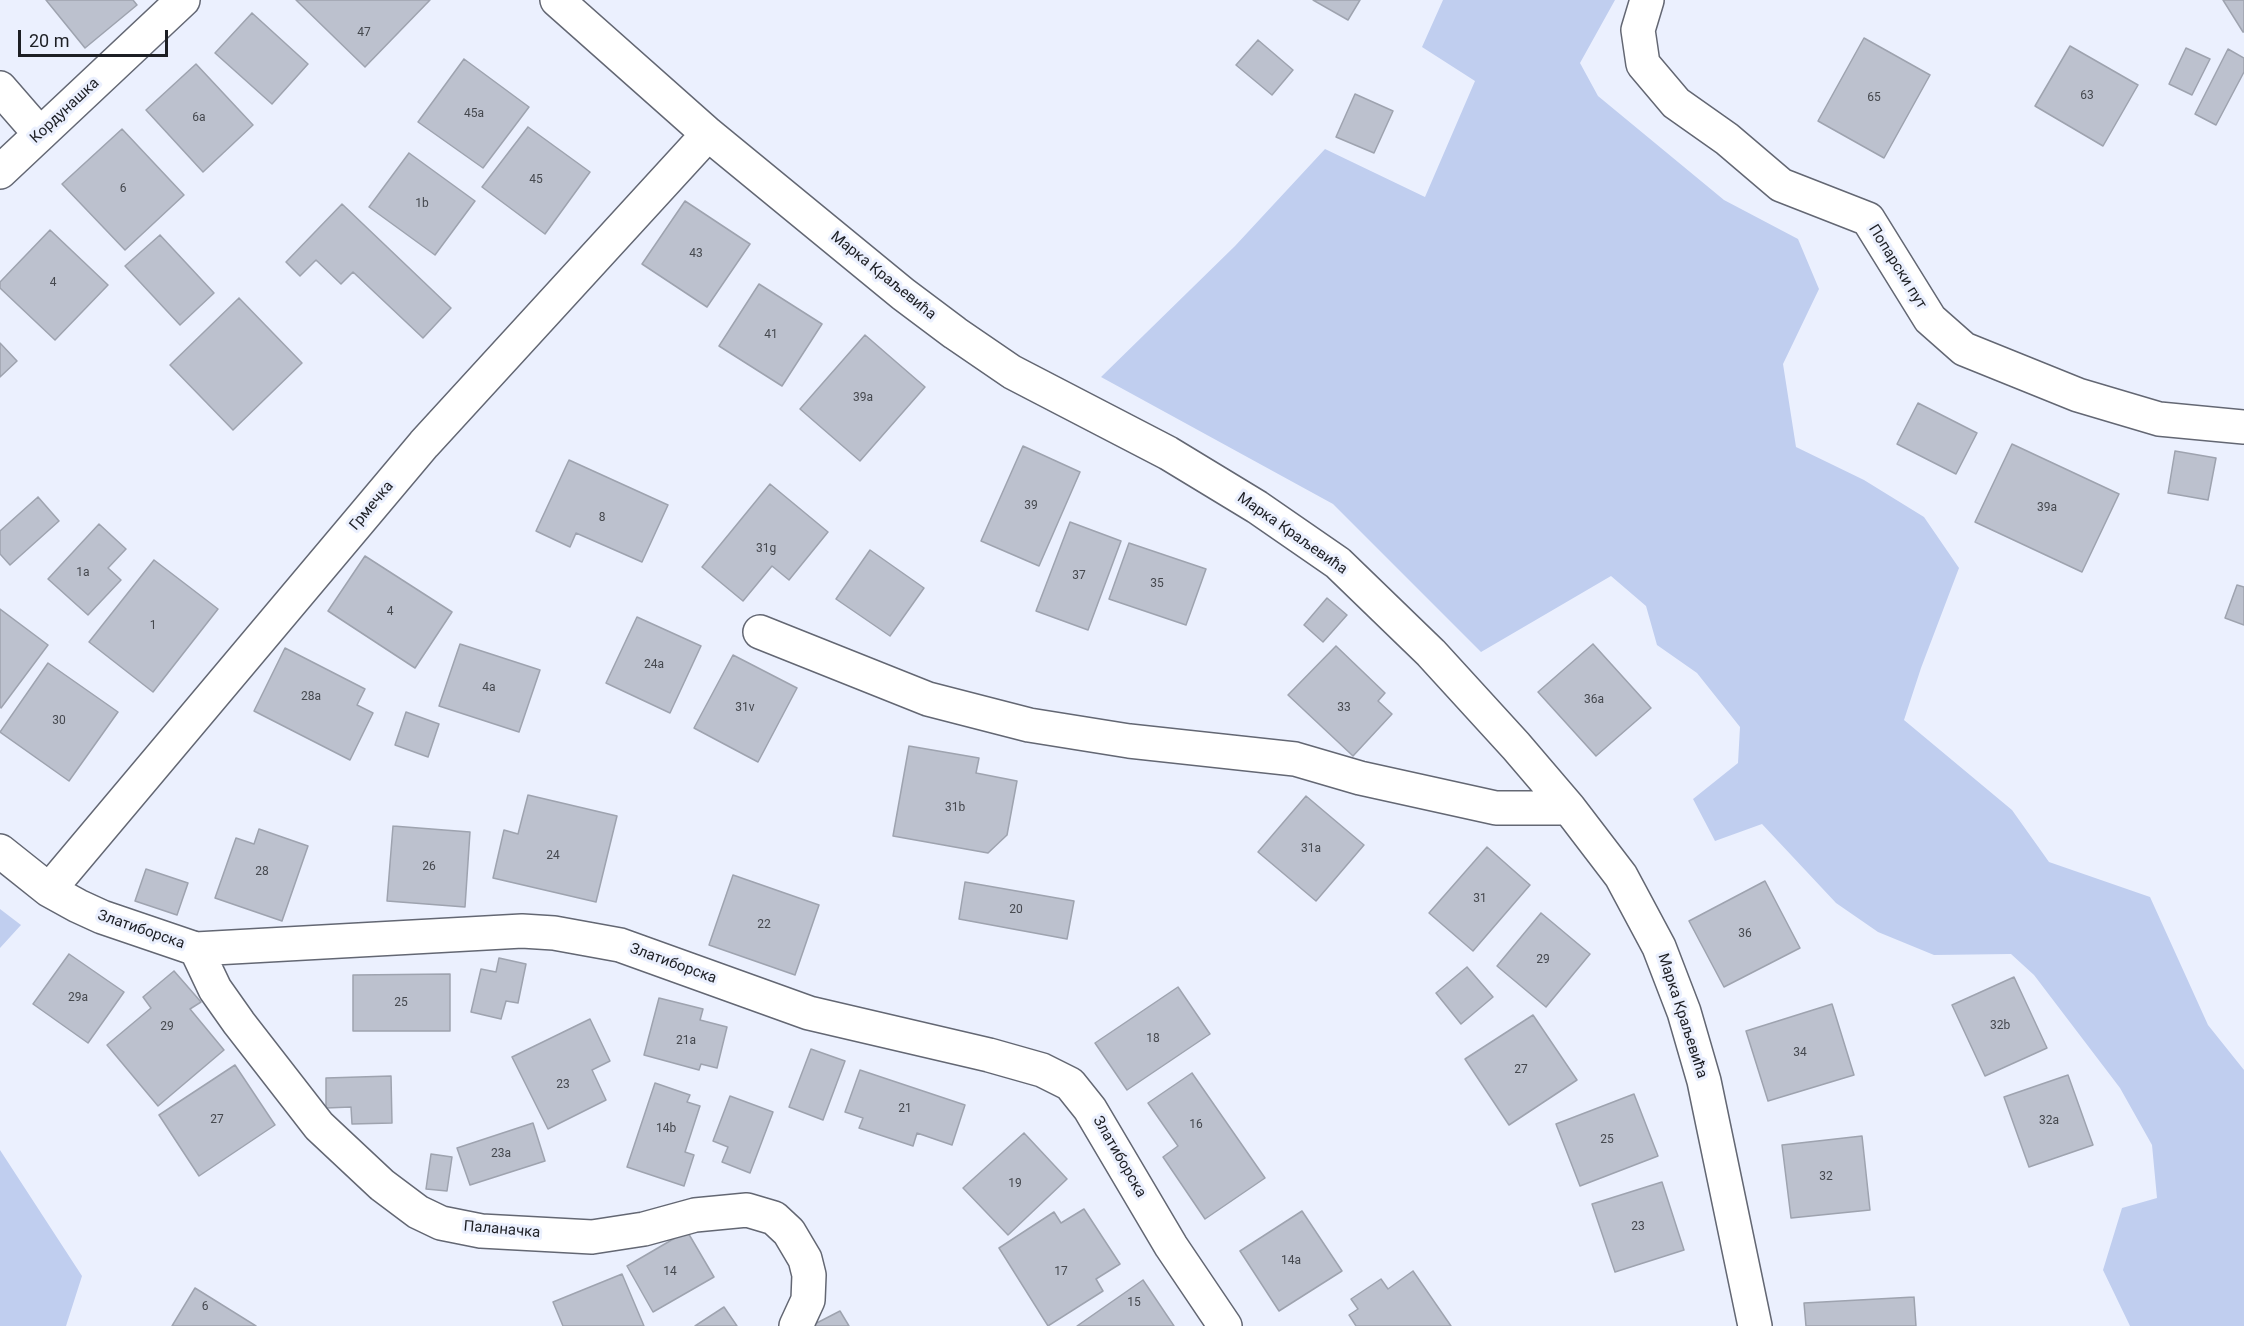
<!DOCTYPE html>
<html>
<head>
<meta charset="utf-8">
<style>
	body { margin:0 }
	#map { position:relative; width:2244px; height:1326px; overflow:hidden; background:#ebf0fe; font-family:Roboto,sans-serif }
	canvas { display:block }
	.scale { position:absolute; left:18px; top:30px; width:150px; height:27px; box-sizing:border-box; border:3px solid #1d1f24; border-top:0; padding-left:8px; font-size:18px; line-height:21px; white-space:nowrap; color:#1d1f24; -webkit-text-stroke:4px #ebf0fe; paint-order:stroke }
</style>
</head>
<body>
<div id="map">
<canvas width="2244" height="1326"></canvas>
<div class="scale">20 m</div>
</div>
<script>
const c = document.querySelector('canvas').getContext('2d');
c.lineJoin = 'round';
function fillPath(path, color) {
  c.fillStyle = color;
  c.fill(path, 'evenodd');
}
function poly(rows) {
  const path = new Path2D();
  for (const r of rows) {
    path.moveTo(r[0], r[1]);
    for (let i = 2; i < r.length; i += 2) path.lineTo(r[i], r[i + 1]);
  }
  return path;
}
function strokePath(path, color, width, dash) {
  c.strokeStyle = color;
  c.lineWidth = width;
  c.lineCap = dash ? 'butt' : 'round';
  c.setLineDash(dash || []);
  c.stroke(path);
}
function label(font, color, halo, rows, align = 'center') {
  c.font = font + ' Roboto,sans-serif';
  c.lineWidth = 6;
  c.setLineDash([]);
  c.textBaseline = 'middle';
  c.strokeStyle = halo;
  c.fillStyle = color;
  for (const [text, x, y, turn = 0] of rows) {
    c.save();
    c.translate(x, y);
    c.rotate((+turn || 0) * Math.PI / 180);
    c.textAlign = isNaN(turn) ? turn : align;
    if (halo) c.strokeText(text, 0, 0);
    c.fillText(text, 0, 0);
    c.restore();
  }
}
fillPath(poly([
	[1443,0,1615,0,1580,63,1598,96,1724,200,1798,239,1819,289,1783,364,1796,447,1864,480,1924,517,1959,568,1921,668,1904,720,2012,810,2049,862,2150,897,2208,1025,2244,1070,2244,1326,2130,1326,2103,1270,2122,1208,2157,1198,2152,1145,2120,1088,2034,975,2011,954,1934,955,1878,932,1836,903,1762,824,1715,841,1693,799,1738,763,1740,727,1697,673,1657,645,1646,606,1611,576,1481,652,1333,504,1101,377,1235,246,1325,149,1425,197,1475,81,1422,47],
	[0,909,21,925,0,948],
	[0,1150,82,1276,66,1326,0,1326]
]), '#c0ceef');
const building = poly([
	[46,0,133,0,137,5,85,48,46,0],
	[296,0,430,0,365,67,296,0],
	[1313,0,1360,0,1348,20,1313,0],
	[2223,0,2244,0,2244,32,2243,32,2223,0],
	[252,13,308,64,272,104,215,53,252,13],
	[1864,38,1930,75,1884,158,1818,121,1864,38],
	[1258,40,1293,70,1272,95,1236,65,1258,40],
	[2070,46,2138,85,2103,146,2035,106,2070,46],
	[2186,48,2210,59,2192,95,2169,84,2186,48],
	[2228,49,2244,58,2244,72,2216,125,2195,114,2228,49],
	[464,59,529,107,483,168,418,122,464,59],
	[196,64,253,125,203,172,146,110,196,64],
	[1355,94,1393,111,1374,153,1336,137,1355,94],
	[528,127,590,172,545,234,482,187,528,127],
	[122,129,184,195,125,250,62,184,122,129],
	[409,153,475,201,435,255,369,207,409,153],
	[685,201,750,244,707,307,642,264,685,201],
	[342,204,451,308,423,338,353,272,341,284,316,260,300,276,286,262,342,204],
	[50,230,108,285,55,340,0,288,0,282,50,230],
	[160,235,214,293,180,325,125,266,160,235],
	[759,284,822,324,782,386,719,346,759,284],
	[239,298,302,363,233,430,170,365,239,298],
	[865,335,925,387,860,461,800,409,865,335],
	[0,343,17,361,0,377,0,343],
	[1918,403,1977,433,1956,474,1897,444,1918,403],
	[2012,444,2119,494,2082,572,1975,522,2012,444],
	[1023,446,1080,472,1039,566,981,541,1023,446],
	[2175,451,2216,458,2208,500,2168,493,2175,451],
	[569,460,668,505,642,562,576,533,570,547,536,531,569,460],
	[770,484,828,532,789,580,772,566,743,601,702,567,770,484],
	[38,497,59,521,10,565,0,554,0,531,38,497],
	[1070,522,1121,541,1088,630,1036,611,1070,522],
	[99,524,126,549,108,568,121,580,88,615,48,579,99,524],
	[1129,543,1206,569,1186,625,1109,599,1129,543],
	[870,550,924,588,890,636,836,599,870,550],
	[365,556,452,612,415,668,328,611,365,556],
	[154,560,218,609,153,692,89,642,154,560],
	[2237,585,2244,587,2244,625,2225,618,2237,585],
	[1327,598,1347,615,1323,642,1304,625,1327,598],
	[0,609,48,645,1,708,0,707,0,609],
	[637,617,701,646,670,713,606,683,637,617],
	[460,644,540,670,519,732,439,706,460,644],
	[1593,644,1651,708,1596,756,1538,692,1593,644],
	[1336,646,1385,693,1378,701,1392,714,1353,756,1288,695,1336,646],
	[285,648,365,689,357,705,373,713,350,760,254,711,285,648],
	[733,655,797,688,758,762,694,728,733,655],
	[48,663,118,712,69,781,0,732,48,663],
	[406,712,439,724,428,757,395,745,406,712],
	[909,746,979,758,976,773,1017,781,1007,835,988,853,893,836,909,746],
	[528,795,617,816,596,902,493,878,504,830,518,834,528,795],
	[1306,796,1364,845,1316,901,1258,852,1306,796],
	[393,826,470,832,465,907,387,901,393,826],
	[259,829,308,846,282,921,215,898,236,838,254,844,259,829],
	[1487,847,1530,885,1473,951,1429,913,1487,847],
	[146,869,188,883,177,915,135,901,146,869],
	[733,875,819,905,795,975,709,945,733,875],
	[1765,881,1800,948,1724,987,1689,921,1765,881],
	[965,882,1074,901,1067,939,959,919,965,882],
	[1541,913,1590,954,1546,1007,1497,966,1541,913],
	[69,954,124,992,88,1043,33,1004,69,954],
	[499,958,526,964,518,1003,506,1001,501,1019,471,1012,481,969,496,972,499,958],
	[1467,967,1493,997,1461,1024,1436,993,1467,967],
	[174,971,201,1002,190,1009,224,1050,158,1106,107,1045,151,1008,143,997,174,971],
	[450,974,450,1031,353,1031,353,975,450,974],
	[2014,977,2047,1048,1985,1076,1952,1005,2014,977],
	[1178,987,1210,1034,1127,1090,1095,1043,1178,987],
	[659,998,703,1009,700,1020,727,1027,717,1068,701,1064,699,1070,644,1055,659,998],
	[1832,1004,1854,1075,1768,1101,1746,1031,1832,1004],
	[1533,1015,1577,1080,1509,1125,1465,1059,1533,1015],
	[590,1019,610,1061,592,1070,606,1100,548,1129,512,1057,590,1019],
	[811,1049,845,1061,823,1120,789,1107,811,1049],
	[235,1065,275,1125,199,1176,159,1115,235,1065],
	[860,1070,965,1105,952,1145,917,1133,913,1146,859,1128,863,1118,845,1112,860,1070],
	[1192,1073,1265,1178,1205,1219,1163,1157,1178,1146,1148,1103,1192,1073],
	[2068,1075,2093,1145,2029,1167,2004,1097,2068,1075],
	[391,1076,392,1123,352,1124,351,1107,326,1108,326,1078,391,1076],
	[655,1083,690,1095,687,1102,700,1106,685,1152,694,1155,684,1186,627,1167,655,1083],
	[1634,1094,1658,1156,1580,1186,1556,1124,1634,1094],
	[730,1096,773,1112,750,1173,722,1162,728,1147,713,1141,730,1096],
	[533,1123,545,1161,470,1185,457,1148,533,1123],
	[1024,1133,1067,1179,1008,1235,963,1188,1024,1133],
	[1862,1136,1870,1210,1791,1218,1782,1145,1862,1136],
	[431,1154,452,1157,447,1191,426,1189,431,1154],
	[1662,1182,1684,1250,1615,1272,1592,1204,1662,1182],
	[1084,1209,1120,1264,1096,1279,1103,1291,1048,1326,999,1248,1054,1212,1061,1223,1084,1209],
	[1302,1211,1342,1271,1279,1311,1240,1251,1302,1211],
	[687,1231,714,1277,653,1312,627,1266,687,1231],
	[1413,1271,1451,1326,1356,1326,1349,1315,1358,1309,1351,1299,1381,1279,1388,1289,1413,1271],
	[622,1274,644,1326,563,1326,553,1302,622,1274],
	[1143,1280,1174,1326,1077,1326,1143,1280],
	[195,1288,256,1326,172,1326,195,1288],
	[1914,1297,1916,1326,1806,1326,1804,1303,1914,1297],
	[724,1307,737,1326,695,1326,724,1307],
	[840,1311,849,1326,811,1326,840,1311]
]);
fillPath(building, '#bcc1ce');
strokePath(building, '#9ea3af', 1.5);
const minor = poly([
	[557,0,708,134,903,294,955,333,1012,372,1168,453,1257,507,1338,563,1431,653,1516,746,1569,808,1621,876,1659,947,1684,1012,1704,1081,1755,1326],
	[1647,0,1638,30,1643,64,1676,103,1727,139,1781,185,1868,219,1930,319,1964,349,2078,395,2159,419,2244,427],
	[0,88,40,134],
	[0,172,183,0],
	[760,632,928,699,1029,725,1129,741,1295,759,1360,778,1496,808,1569,808],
	[0,851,49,890,78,906,102,917,196,949,522,931,554,933,620,945,809,1013,989,1055,1042,1070,1070,1084,1090,1109,1171,1246,1225,1326],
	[49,890,424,444,708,134],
	[196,949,215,989,239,1023,319,1126,382,1185,418,1212,441,1223,481,1231,592,1237,644,1229,695,1215,747,1210,774,1218,789,1232,805,1259,809,1275,808,1300,796,1326]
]);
strokePath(minor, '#636773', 36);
strokePath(minor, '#fff', 33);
label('12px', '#45484e', null, [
	["47",364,33],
	["63",2087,96],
	["65",1874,98],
	["45a",474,114],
	["6a",199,118],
	["45",536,180],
	["6",123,189],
	["1b",422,204],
	["43",696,254],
	["4",53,283],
	["41",771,335],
	["39a",863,398],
	["39",1031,506],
	["39a",2047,508],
	["8",602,518],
	["31g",766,549],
	["1a",83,573],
	["37",1079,576],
	["35",1157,584],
	["4",390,612],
	["1",153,626],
	["24a",654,665],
	["4a",489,688],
	["28a",311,697],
	["36a",1594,700],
	["31v",745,708],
	["33",1344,708],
	["30",59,721],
	["31b",955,808],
	["31a",1311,849],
	["24",553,856],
	["26",429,867],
	["28",262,872],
	["31",1480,899],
	["20",1016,910],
	["22",764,925],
	["36",1745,934],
	["29",1543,960],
	["29a",78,998],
	["25",401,1003],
	["32b",2000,1026],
	["29",167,1027],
	["18",1153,1039],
	["21a",686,1041],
	["34",1800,1053],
	["27",1521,1070],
	["23",563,1085],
	["21",905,1109],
	["27",217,1120],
	["32a",2049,1121],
	["16",1196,1125],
	["14b",666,1129],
	["25",1607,1140],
	["23a",501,1154],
	["32",1826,1177],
	["19",1015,1184],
	["23",1638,1227],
	["14a",1291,1261],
	["14",670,1272],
	["17",1061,1272],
	["15",1134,1303],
	["6",205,1307]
]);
label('15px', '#1d1f24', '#ebf0fe', [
	["Кордунашка",65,111,-43],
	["Попарски пут",1897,267,58],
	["Марка Краљевића",883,276,39],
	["Грмечка",372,506,-50],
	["Марка Краљевића",1292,534,35],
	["Златиборска",141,930,19],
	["Златиборска",673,964,20],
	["Марка Краљевића",1682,1016,72],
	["Златиборска",1119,1157,60],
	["Паланачка",502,1230,5]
]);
</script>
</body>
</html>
